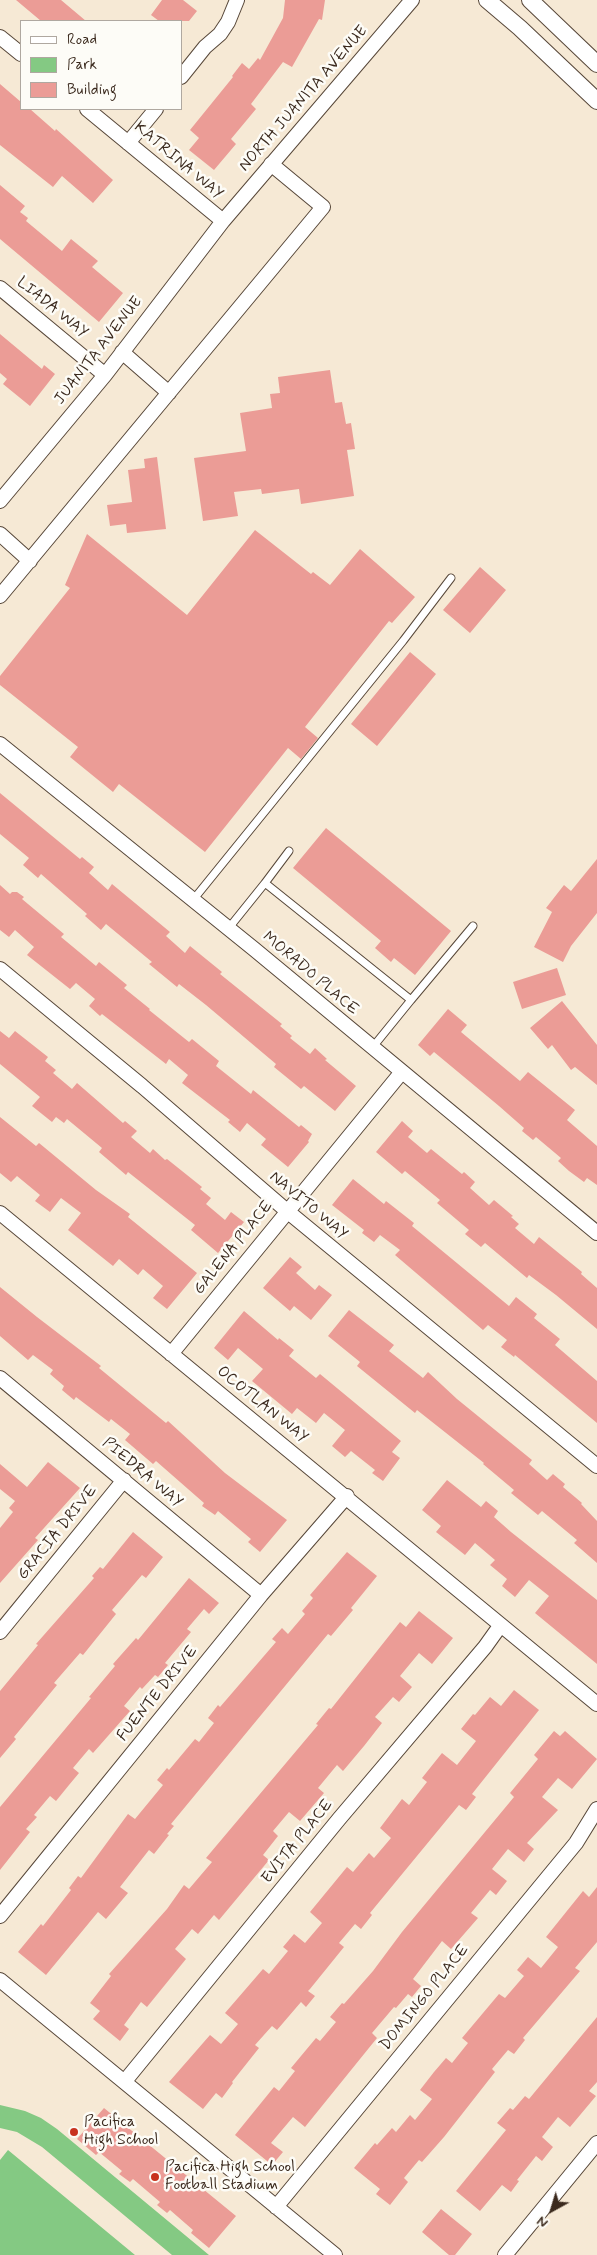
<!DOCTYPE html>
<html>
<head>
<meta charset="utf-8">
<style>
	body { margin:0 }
	#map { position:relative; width:597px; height:2255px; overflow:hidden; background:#f6e9d5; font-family:Mynerve,sans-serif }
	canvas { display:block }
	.legend { position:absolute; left:20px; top:20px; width:162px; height:90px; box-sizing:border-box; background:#fdfcf7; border:1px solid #afa8a0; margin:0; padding:6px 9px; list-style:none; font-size:15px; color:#3b2a1e }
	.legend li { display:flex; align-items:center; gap:10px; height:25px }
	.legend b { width:25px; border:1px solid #afa8a0 }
	.north { position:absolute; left:527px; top:2185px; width:50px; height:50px; -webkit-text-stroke:4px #fdfcf7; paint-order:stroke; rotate:219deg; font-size:14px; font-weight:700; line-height:20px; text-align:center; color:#3b2a1e }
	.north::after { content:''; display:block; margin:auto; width:18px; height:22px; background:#3b2a1e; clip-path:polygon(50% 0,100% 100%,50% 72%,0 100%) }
</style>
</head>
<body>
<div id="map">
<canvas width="597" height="2255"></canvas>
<ul class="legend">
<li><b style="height:6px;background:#fff"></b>Road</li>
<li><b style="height:14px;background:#84c983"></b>Park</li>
<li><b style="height:14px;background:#eb9c96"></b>Building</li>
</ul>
<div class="north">N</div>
</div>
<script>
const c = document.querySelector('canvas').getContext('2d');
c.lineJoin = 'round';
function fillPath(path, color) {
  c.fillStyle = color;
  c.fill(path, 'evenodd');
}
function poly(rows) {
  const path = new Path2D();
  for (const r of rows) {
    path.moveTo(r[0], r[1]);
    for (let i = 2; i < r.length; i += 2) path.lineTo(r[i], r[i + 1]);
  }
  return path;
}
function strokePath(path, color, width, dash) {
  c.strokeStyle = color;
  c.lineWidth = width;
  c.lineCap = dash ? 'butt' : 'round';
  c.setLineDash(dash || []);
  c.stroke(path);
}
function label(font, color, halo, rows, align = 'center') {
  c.font = font + ' Mynerve,sans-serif';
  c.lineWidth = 5;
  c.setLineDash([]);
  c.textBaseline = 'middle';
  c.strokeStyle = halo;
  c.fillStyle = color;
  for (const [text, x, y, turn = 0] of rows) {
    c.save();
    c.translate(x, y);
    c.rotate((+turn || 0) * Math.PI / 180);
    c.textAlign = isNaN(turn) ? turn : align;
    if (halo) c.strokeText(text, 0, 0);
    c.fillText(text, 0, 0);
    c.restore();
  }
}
fillPath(poly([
	[0,2105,25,2111,41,2118,57,2129,209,2255,172,2255,42,2147,17,2132,0,2128],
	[8,2150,135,2255,0,2255,0,2160]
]), '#84c983');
fillPath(poly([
	[16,0,61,0,86,21,41,21],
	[162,0,183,0,197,11,189,21,159,21,151,15],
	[285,0,325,0,322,20,319,19,292,67,283,62,251,104,256,109,231,139,236,144,214,170,189,150,199,138,190,130,233,77,232,76,242,63,249,69,258,58,260,60,283,18],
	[0,84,21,102,21,109,30,109,55,131,56,129,113,180,93,203,62,176,53,187,0,145],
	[0,185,25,206,20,212,28,218,26,221,62,251,71,239,98,261,92,267,123,293,99,322,0,239],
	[0,334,42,369,44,365,55,374,30,406,3,384,7,379,0,373],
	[330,370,335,403,342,402,346,424,351,423,355,449,347,450,354,496,301,504,299,489,262,494,261,489,234,492,238,516,203,521,194,458,246,451,240,413,272,408,270,394,280,393,278,377],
	[157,457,166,529,127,533,126,524,110,526,107,505,132,502,128,470,145,468,144,459],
	[255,530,311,574,313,572,330,585,360,549,415,597,392,623,389,621,305,727,318,738,301,759,288,748,205,852,119,784,113,792,70,757,78,747,0,685,0,676,70,588,65,585,87,534,187,615],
	[480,567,506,590,470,633,443,610],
	[410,652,436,674,377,746,351,724],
	[0,793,80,859,82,857,94,867,89,873,108,890,112,884,170,932,166,936,185,953,190,946,222,972,220,974,282,1024,280,1026,292,1036,290,1038,310,1054,315,1048,327,1059,325,1060,356,1086,335,1111,304,1086,301,1089,274,1067,276,1064,206,1005,179,984,177,987,149,964,152,962,106,924,101,930,85,916,87,914,41,874,38,878,23,865,29,858,0,834],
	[326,828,451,931,415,975,394,958,391,962,375,948,381,941,293,868],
	[597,859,597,913,571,946,563,962,534,947,552,912,546,908,564,885,571,891],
	[0,885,10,894,12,892,17,892,24,897,22,899,64,934,61,937,96,966,99,962,127,985,124,988,150,1009,149,1010,189,1042,192,1039,219,1061,216,1066,251,1094,253,1090,299,1127,301,1125,312,1134,308,1141,309,1142,288,1167,261,1145,266,1139,247,1123,240,1132,228,1122,230,1120,182,1083,188,1075,169,1059,166,1064,102,1014,100,1016,89,1006,95,999,76,983,70,989,27,955,34,947,15,930,9,937,0,930],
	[557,968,566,995,522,1009,513,982],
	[562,1001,597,1045,597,1085,575,1067,571,1070,552,1045,548,1049,530,1028],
	[448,1009,467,1025,461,1032,520,1081,528,1072,575,1110,567,1120,597,1146,597,1185,587,1178,584,1182,569,1171,558,1161,561,1158,536,1137,533,1140,522,1131,524,1128,499,1106,434,1052,430,1056,418,1045],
	[0,1031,9,1038,15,1031,48,1057,45,1061,56,1070,53,1073,72,1089,77,1083,123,1123,125,1121,137,1131,131,1137,150,1153,153,1149,165,1160,167,1159,202,1187,200,1189,211,1198,206,1204,225,1220,231,1212,244,1222,218,1253,191,1230,195,1225,128,1172,126,1175,99,1152,102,1148,67,1119,64,1123,56,1117,52,1122,32,1106,40,1097,0,1064],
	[0,1117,36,1146,39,1143,96,1190,130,1214,128,1217,197,1273,167,1309,153,1298,163,1286,143,1269,138,1275,119,1259,113,1266,68,1230,81,1213,61,1198,50,1212,35,1201,40,1195,17,1176,11,1182,0,1173],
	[402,1121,413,1131,408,1137,427,1153,431,1149,462,1174,464,1172,475,1182,470,1188,489,1205,494,1200,513,1216,511,1217,519,1224,515,1228,534,1244,539,1237,582,1272,581,1274,597,1288,597,1329,556,1295,529,1275,527,1278,485,1243,481,1247,465,1234,469,1230,437,1203,440,1200,405,1171,402,1174,376,1152],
	[353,1179,384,1204,386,1201,414,1223,412,1226,509,1306,516,1297,537,1314,534,1318,560,1339,555,1345,597,1381,597,1423,515,1355,514,1357,501,1347,507,1340,488,1325,483,1330,395,1255,400,1250,380,1235,374,1242,362,1233,364,1230,332,1205],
	[290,1257,302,1267,296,1273,315,1290,319,1285,332,1295,311,1320,294,1306,290,1311,263,1288],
	[0,1287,37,1317,101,1366,99,1368,166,1423,168,1421,225,1473,287,1520,260,1552,248,1542,251,1539,218,1511,215,1515,202,1506,204,1503,156,1461,153,1464,125,1440,130,1434,111,1419,109,1422,76,1397,74,1400,62,1390,64,1386,50,1374,53,1370,33,1355,28,1360,0,1336],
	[349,1310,394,1345,389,1351,423,1378,428,1372,457,1399,532,1460,529,1464,547,1480,553,1474,565,1484,563,1487,582,1503,581,1504,597,1521,597,1563,574,1543,577,1540,542,1511,538,1515,511,1493,514,1490,483,1464,484,1463,417,1410,415,1413,357,1366,360,1362,328,1336],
	[244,1311,278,1340,279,1338,294,1350,289,1356,316,1378,320,1374,401,1441,392,1452,400,1458,383,1481,372,1473,375,1470,351,1451,345,1457,332,1446,345,1430,324,1413,316,1423,297,1408,292,1414,252,1381,263,1369,238,1348,228,1360,214,1348],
	[48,1462,80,1488,35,1538,38,1540,0,1583,0,1528,13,1512,9,1508,15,1501,0,1489,0,1464,27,1487],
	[447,1480,481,1507,486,1501,498,1511,494,1517,511,1532,597,1600,597,1664,535,1613,549,1596,529,1580,515,1597,502,1586,507,1579,490,1565,495,1560,475,1543,465,1555,436,1532,441,1526,422,1510],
	[133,1532,163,1557,146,1578,142,1575,112,1610,116,1614,83,1655,80,1653,54,1683,57,1685,14,1737,16,1739,0,1758,0,1691,38,1645,36,1644,94,1578,92,1576,100,1567,103,1569],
	[347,1552,377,1576,351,1608,353,1610,331,1636,328,1634,171,1824,174,1826,167,1834,169,1835,154,1854,149,1850,120,1887,128,1893,106,1919,98,1912,46,1975,18,1952,41,1924,43,1926,71,1890,69,1888,78,1876,81,1878,128,1814,135,1819,163,1785,157,1780,167,1768,169,1770,195,1739,199,1742,214,1723,208,1718,218,1705,220,1707,276,1642,272,1639,282,1628,288,1634,305,1614,302,1611,313,1598,310,1595],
	[189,1578,219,1603,209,1614,204,1609,187,1629,191,1632,165,1663,168,1665,158,1677,155,1675,142,1689,140,1687,124,1706,130,1711,93,1753,89,1749,73,1768,79,1773,69,1785,56,1801,50,1796,34,1815,37,1817,26,1829,30,1832,0,1870,0,1807,91,1698,89,1697,115,1666,113,1664,136,1638,138,1640],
	[419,1611,453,1638,432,1664,419,1653,400,1676,412,1687,399,1702,393,1697,375,1717,382,1723,364,1746,343,1771,337,1765,318,1788,324,1793,300,1821,289,1812,273,1831,278,1836,263,1855,269,1860,219,1920,214,1915,198,1934,192,1929,175,1949,186,1959,147,2007,141,2002,124,2025,129,2029,120,2041,93,2019,100,2011,90,2003,111,1976,109,1974,167,1909,184,1885,189,1889,212,1862,206,1858,318,1725,316,1724,329,1708,331,1709,400,1622,406,1627],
	[514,1690,539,1710,472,1794,476,1797,466,1810,459,1805,370,1913,372,1915,361,1929,355,1924,339,1943,344,1947,310,1989,308,1991,315,1996,306,2007,301,2002,277,2030,272,2026,255,2045,259,2048,232,2082,233,2083,222,2098,216,2093,203,2109,169,2082,210,2035,221,2044,238,2024,225,2013,263,1969,269,1974,288,1951,283,1947,294,1934,305,1943,322,1923,310,1912,347,1867,353,1872,369,1853,374,1858,391,1838,380,1828,402,1799,409,1805,427,1782,422,1778,442,1753,457,1765,476,1741,461,1729,473,1714,475,1715,490,1697,501,1706],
	[554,1731,560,1736,565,1731,597,1759,572,1789,558,1778,542,1797,558,1810,527,1843,534,1849,524,1862,508,1849,492,1869,507,1881,496,1895,490,1890,471,1913,478,1918,451,1949,442,1941,413,1979,421,1986,412,1997,408,1994,396,2008,394,2007,372,2033,377,2038,305,2127,293,2117,271,2143,283,2152,272,2165,235,2135,274,2087,279,2091,295,2071,291,2068,316,2038,320,2041,336,2022,330,2017,342,2003,344,2004,373,1971,402,1932,514,1797,510,1793,538,1759,534,1755],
	[597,1887,597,1942,575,1968,580,1971,523,2038,525,2040,514,2054,508,2050,492,2069,495,2072,444,2137,422,2162,419,2160,404,2178,408,2182,390,2205,376,2194,380,2189,354,2168,375,2143,377,2145,392,2128,396,2132,410,2115,415,2120,432,2099,420,2090,434,2072,446,2058,452,2063,468,2043,462,2038,499,1994,505,1998,524,1976,517,1970,528,1957,541,1968,558,1947,546,1937,583,1891,589,1897],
	[597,2017,597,2082,589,2091,596,2096,570,2127,558,2117,542,2137,553,2147,542,2161,536,2156,517,2180,519,2181,511,2192,502,2185,480,2211,456,2191,506,2130,497,2123,510,2108,513,2110,525,2096,529,2099],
	[104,2108,236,2216,209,2248,191,2233,193,2230,170,2210,167,2213,157,2205,160,2202,133,2179,130,2182,119,2174,122,2171,99,2152,96,2155,77,2139],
	[441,2209,472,2234,455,2255,449,2255,422,2232]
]), '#eb9c96');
const service = poly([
	[265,883,289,851],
	[193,900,403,641,451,578],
	[228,929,265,883,411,1000,372,1048],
	[411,1000,473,926]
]);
const minor = poly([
	[0,37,21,54],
	[181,77,205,47,220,34,228,22,237,0],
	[87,109,223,221],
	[128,143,156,109],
	[0,288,105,375],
	[122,352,169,393],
	[0,501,105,375,223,221,412,0],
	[0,534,30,561],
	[0,596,323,207,271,164],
	[0,744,254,949,597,1233],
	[0,969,142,1086,287,1211,597,1466],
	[0,1213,597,1704],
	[171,1354,401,1073],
	[0,1378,261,1595],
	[0,1632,124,1480],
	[0,1916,261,1595,347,1496],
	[0,1980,335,2255],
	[125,2081,339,1819,485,1647,500,1626],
	[276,2207,576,1843,597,1809],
	[505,2255,597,2143]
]);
const tertiary = poly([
	[487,0,520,28,597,101],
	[530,0,597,64]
]);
strokePath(service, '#574739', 9);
strokePath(minor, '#574739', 16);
strokePath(tertiary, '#574739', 18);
strokePath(service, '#fff', 7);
strokePath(minor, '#fff', 14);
strokePath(tertiary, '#fff', 16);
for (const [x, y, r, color] of [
	[74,2132,5,"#c8321e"],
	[155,2177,5,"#c8321e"]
]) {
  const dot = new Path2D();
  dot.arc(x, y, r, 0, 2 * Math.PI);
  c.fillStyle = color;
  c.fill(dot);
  strokePath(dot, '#fdfcf7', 2);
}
label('16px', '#3b2a1e', '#fdfcf7', [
	["NORTH JUANITA AVENUE",304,99,-49],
	["KATRINA WAY",178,161,40],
	["LIADA WAY",52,308,39],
	["JUANITA AVENUE",99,351,-52],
	["MORADO PLACE",310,974,40],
	["NAVITO WAY",308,1206,40],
	["GALENA PLACE",234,1248,-51],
	["OCOTLAN WAY",262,1405,39],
	["PIEDRA WAY",142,1473,40],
	["GRACIA DRIVE",58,1533,-51],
	["FUENTE DRIVE",158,1694,-51],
	["EVITA PLACE",298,1842,-51],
	["DOMINGO PLACE",425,1998,-51]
]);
label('16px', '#3b2a1e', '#fdfcf7', [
	["Pacifica",84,2123],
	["High School",84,2141],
	["Pacifica High School",165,2168],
	["Football Stadium",165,2186]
], 'left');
</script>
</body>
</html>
